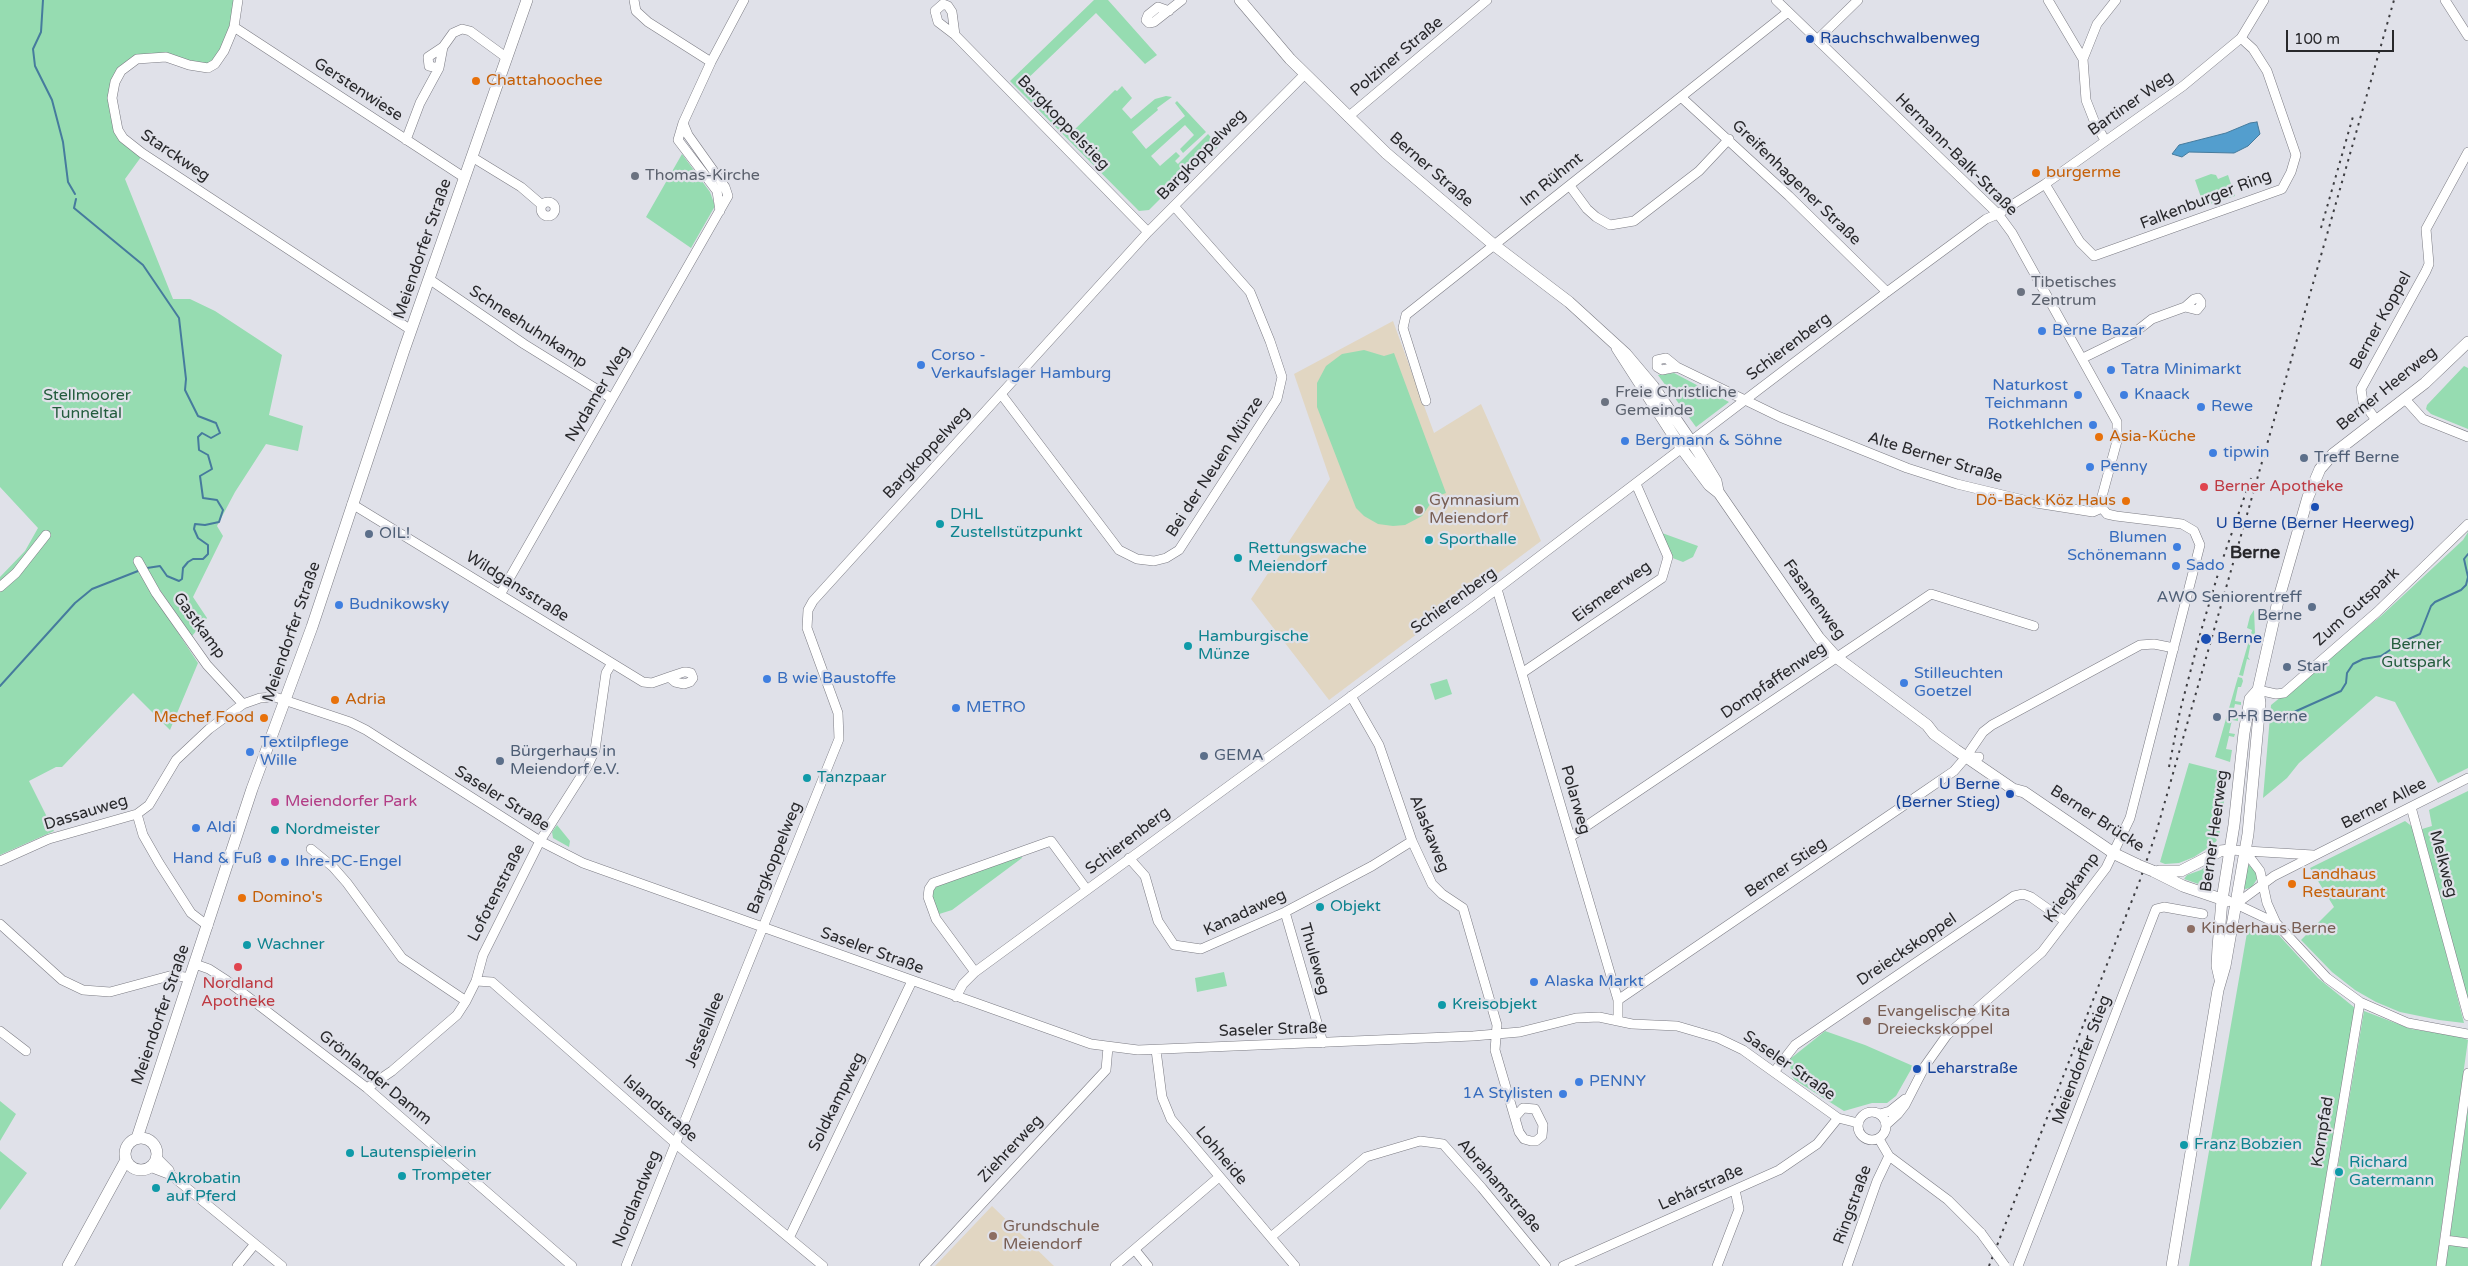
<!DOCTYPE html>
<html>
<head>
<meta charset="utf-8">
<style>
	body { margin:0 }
	#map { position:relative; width:2468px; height:1266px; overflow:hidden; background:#e0e1e9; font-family:"Varela Round",sans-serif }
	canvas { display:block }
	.scale { position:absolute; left:2286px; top:30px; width:108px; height:22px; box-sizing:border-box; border:2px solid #28282b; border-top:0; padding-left:6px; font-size:15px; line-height:18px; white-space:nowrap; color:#28282b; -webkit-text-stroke:4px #e0e1e9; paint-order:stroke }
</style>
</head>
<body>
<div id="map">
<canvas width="2468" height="1266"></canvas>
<div class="scale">100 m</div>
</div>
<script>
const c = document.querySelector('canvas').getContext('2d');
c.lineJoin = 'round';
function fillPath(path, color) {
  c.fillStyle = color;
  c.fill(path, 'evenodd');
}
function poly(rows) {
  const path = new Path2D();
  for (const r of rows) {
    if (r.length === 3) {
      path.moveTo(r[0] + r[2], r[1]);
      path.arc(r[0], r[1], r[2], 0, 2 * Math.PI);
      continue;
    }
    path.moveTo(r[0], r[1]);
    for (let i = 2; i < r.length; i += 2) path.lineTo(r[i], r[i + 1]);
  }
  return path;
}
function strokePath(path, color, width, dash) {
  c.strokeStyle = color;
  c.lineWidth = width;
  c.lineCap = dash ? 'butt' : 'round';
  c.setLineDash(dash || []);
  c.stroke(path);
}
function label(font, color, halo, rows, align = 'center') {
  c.font = font + ' "Varela Round",sans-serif';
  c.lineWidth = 4.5;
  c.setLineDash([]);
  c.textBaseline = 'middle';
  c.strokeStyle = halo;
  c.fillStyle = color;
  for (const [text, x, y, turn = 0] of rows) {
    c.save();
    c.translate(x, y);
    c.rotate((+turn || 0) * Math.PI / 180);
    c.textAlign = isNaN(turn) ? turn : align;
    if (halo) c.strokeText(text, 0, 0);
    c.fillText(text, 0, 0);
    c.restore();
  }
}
fillPath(poly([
	[1393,321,1434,433,1481,404,1541,541,1329,700,1251,599,1330,479,1294,374],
	[992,1206,1054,1266,935,1266]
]), '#e1d6c2');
fillPath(poly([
	[0,0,235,0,230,27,215,60,207,66,169,55,131,59,109,96,110,114,119,140,141,157,125,179,173,299,190,299,215,311,282,355,269,415,303,426,298,451,266,444,235,492,217,526,223,536,193,597,207,618,192,636,146,570,141,576,198,663,170,730,133,693,62,767,56,767,29,781,54,831,0,855,0,577,25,551,38,528,0,487],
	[1094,0,1108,0,1157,55,1145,64,1096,13,1021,85,1069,135,1115,90,1117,91,1122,86,1132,98,1122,109,1131,119,1155,99,1166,96,1172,97,1157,108,1158,110,1132,132,1146,149,1185,116,1175,103,1177,101,1206,132,1183,153,1180,149,1194,135,1185,125,1151,156,1160,166,1176,152,1180,156,1175,161,1178,164,1208,134,1219,146,1186,178,1182,174,1177,175,1165,194,1149,210,1139,211,1136,208,1010,81],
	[682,154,710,192,715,206,691,248,646,217],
	[2211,174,2216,175,2218,179,2228,175,2235,196,2204,206,2195,180],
	[1364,350,1384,356,1394,353,1446,493,1435,497,1422,516,1405,525,1393,526,1378,524,1364,516,1356,508,1317,407,1317,383,1326,366,1342,354],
	[2464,366,2468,368,2468,429,2431,414,2426,409,2427,405],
	[1674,373,1729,402,1696,427,1658,375],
	[2468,532,2468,768,2438,783,2395,702,2376,696,2299,763,2287,778,2263,798,2271,705,2381,616,2463,540],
	[1662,533,1698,546,1693,557,1683,562,1670,557],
	[2254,610,2255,634,2252,637,2248,657,2250,660,2247,659,2243,676,2239,675,2252,630,2247,628,2250,616],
	[2238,677,2242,678,2243,681,2241,687,2238,687,2235,701,2241,702,2241,705,2235,704,2232,717,2238,718,2238,721,2232,720,2229,733,2235,734,2234,737,2229,736,2226,749,2232,750,2230,762,2215,757],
	[1447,679,1452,694,1435,700,1430,684],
	[2189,763,2228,773,2219,837,2215,838,2217,840,2214,844,2194,857,2179,863,2165,864,2160,862],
	[2468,791,2468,1004,2422,829,2432,826,2429,810],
	[2405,821,2414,828,2464,1023,2439,1020,2400,1012,2376,1002,2355,990,2332,972,2301,940,2334,907,2310,868],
	[557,825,570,841,569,847,553,838,552,832],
	[1021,853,1022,858,952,910,936,915,931,893,938,883],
	[2213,861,2210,888,2184,879,2187,875,2201,870],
	[2247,864,2256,870,2257,879,2252,887,2246,889,2243,888],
	[2248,927,2275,931,2318,978,2355,1008,2311,1266,2189,1266],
	[1224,972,1227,986,1197,992,1195,978],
	[2364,1011,2411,1029,2458,1036,2468,1040,2436,1266,2321,1266],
	[1825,1031,1865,1045,1913,1066,1896,1096,1887,1103,1872,1103,1844,1111,1795,1080,1791,1075,1790,1059],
	[0,1101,16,1114,0,1141],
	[2468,1108,2468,1238,2450,1236],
	[0,1151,27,1173,0,1210],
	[2450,1244,2468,1247,2468,1266,2445,1266,2448,1246]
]), '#96dcb1');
const water = poly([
	[2257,122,2260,134,2248,146,2234,153,2189,152,2182,157,2172,154,2179,145,2226,133,2250,123,2257,122]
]);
fillPath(water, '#539ece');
strokePath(water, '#467b9d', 1);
strokePath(poly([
	[43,0,41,32,33,49,35,66,52,100,63,142,68,182,75,194],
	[76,199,74,208,143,265,179,318,186,379,185,390,198,416,216,423,220,433,211,438,202,433,198,437,199,450,208,455,212,469,200,476,203,498,217,500,223,510,219,522,205,525,195,524,194,529,198,538,208,545,208,554,203,559,193,559,188,562,183,568,182,579,179,581,167,576,160,566,147,568],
	[0,686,75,603,92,589,138,571],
	[2282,722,2294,712,2341,691,2346,683,2347,673,2353,664,2363,659,2381,656,2402,642,2420,634,2431,606,2435,602,2461,590,2466,585,2468,577,2464,559,2468,554]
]), '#467b9d', 2);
const minor = poly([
	[238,0,234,27,224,51,215,64,208,68,189,65,166,57,137,59,121,71,115,82,112,98,118,130,123,138,142,153,411,330],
	[634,0,636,11,648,22,711,62],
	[1776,0,1998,214,2012,233,2117,422,2117,441,2101,500,2102,508],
	[2048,0,2083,59,2086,100,2095,123,2105,140],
	[2445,0,2468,36],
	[1169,11,1158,7,1148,15,1146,20,1149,23,1154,22,1182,0],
	[234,27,465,178],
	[955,35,952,12,948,6,943,4,935,11,938,22,955,35,1148,232],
	[1818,39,1858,0],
	[443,47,428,57,429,66,439,68,443,47,453,33,462,29,470,31,507,58],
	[2083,59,2097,24,2116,0],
	[1681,97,1789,196,1887,292],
	[1348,117,1487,0],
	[406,140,420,103,439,68],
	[472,157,521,187,542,205],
	[2045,184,2080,242,2094,256,2282,189,2291,172,2296,155,2267,71,2253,49,2241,38],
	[1570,186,1587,209,1596,217,1610,225,1634,221,1699,171,1729,139],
	[548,209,7],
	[720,211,717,191,678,140,683,123,711,62,744,0],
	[429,279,524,344,611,398],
	[2083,358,2134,333,2152,319,2185,307,2194,299,2198,298,2201,302,2201,305,2197,310,2185,307],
	[1677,367,1662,370,1657,367,1657,360,1666,358,1677,367,1780,417,1907,468,1957,484,2036,503,2093,512,2102,508],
	[1001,394,1119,550,1137,559,1154,561,1166,558,1179,550,1277,399,1282,377,1270,341,1250,292,1174,206],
	[2405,399,2423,419,2468,437],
	[1426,401,1403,328,1406,315,1788,12],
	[2376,420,2363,402,2361,389,2426,271,2429,264,2426,229,2468,152],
	[352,504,643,682,652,683,669,677,684,672,686,672,691,673,693,678,690,682,684,684,675,682,669,677],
	[138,561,156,593,207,665,243,704],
	[0,587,16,573,46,535],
	[1497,589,1618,1000,1618,1020],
	[501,593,728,196,725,187,688,135,683,123],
	[1522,673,1662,578,1668,557,1636,484],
	[2258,690,2276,694,2284,693,2377,612,2468,524],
	[1351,696,1379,745,1412,841,1432,884,1442,894,1463,908,1497,1025,1495,1050,1519,1132,1524,1139,1531,1141,1536,1141,1542,1136,1543,1125,1535,1109,1523,1108,1516,1116],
	[1970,751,1983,732,1992,725,2140,645,2154,644,2174,648],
	[2411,807,2468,1016],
	[137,814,143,835,159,863,191,913,208,926],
	[1570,837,1931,594,2034,626],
	[311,849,333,867,347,883,402,958,466,1001],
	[2230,850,2313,855],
	[2245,851,2260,871,2267,903,2276,923,2327,978,2360,1002,2408,1023,2468,1034],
	[1129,858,1145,876,1158,921,1174,945,1201,949,1285,912,1372,866,1412,841],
	[0,861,49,839,137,814,149,805,176,760,209,729,243,704,260,698,275,697,350,722,366,730,540,841,583,863,1091,1044,1138,1050,1473,1036,1520,1032,1576,1018,1599,1017,1632,1024,1677,1026,1718,1038,1743,1050,1838,1118,1858,1123],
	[1285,912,1323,1043],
	[2276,923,2236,904,2274,876,2468,778],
	[0,924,62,980,83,990,110,992,173,975,190,978],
	[195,964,209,969,226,980,367,1088,572,1266],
	[975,972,936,919,928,897,929,889,933,883,1051,841,1087,890],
	[476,981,492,982,682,1149,823,1266],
	[956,997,963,984,975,972,1473,607,1887,292,1986,219,1998,214,2045,184,2183,86,2241,38,2264,0],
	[1618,1000,1919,795,1954,771,1966,757,1979,757],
	[0,1031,26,1051],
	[1156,1050,1162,1097,1171,1119,1295,1266],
	[1774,1072,1795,1045,2014,896,2023,894,2031,897,2065,921],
	[367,1088,392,1071,457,1015,466,1001,476,981,483,955,540,841,587,767,595,750,606,673,612,663],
	[1872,1126,14],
	[1880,1114,1890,1111,1905,1099],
	[1887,1124,1898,1114,1905,1105,1925,1066,1947,1035,2042,952,2106,868,2130,818,2200,545,2194,531,2182,524,2116,516,2107,514,2102,508],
	[1879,1139,1889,1156,1948,1200,1981,1233],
	[156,1157,169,1170,171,1175,282,1266],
	[150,1167,171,1175],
	[790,1236,912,981],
	[1271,1237,1366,1157,1420,1141,1443,1144,1482,1188,1546,1266],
	[2445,1240,2468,1243],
	[1135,1250,1148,1266],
	[237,1266,254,1245],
	[626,1266,839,739,838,713,807,628,808,610,813,601,1148,232,1305,74],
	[924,1266,1106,1070,1108,1047],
	[1115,1266,1219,1177],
	[1563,1266,1779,1170,1817,1144,1838,1118],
	[1717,1266,1739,1209,1735,1190],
	[1847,1266,1877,1181,1889,1156],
	[2018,1266,2156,909,2164,907,2203,914],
	[2316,1266,2360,1002],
	[2441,1266,2468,1073]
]);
const major = poly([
	[1240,0,1290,59,1386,153,1494,245,1569,302,1626,354,1653,386,1699,453,1716,481,1718,491],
	[1617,348,1682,449,1709,485,1719,493,1819,638,1836,657,1927,725,1934,734,1956,750,2013,789,2024,792,2115,854,2138,865],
	[2153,871,2183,886,2227,901],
	[2159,871,2181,871,2220,851,2230,850],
	[2220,979,2217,966,2218,947,2222,900,2234,825,2244,733,2250,699,2258,690],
	[141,1154,16],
	[137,1138,252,789,312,627,404,350,527,0],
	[68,1266,126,1160],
	[2172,1266,2218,990,2225,966,2248,834,2260,703,2258,690,2278,601,2308,497,2320,469,2333,454,2425,383,2468,342]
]);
strokePath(minor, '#7b7b83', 10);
strokePath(major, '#7b7b83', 12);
strokePath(minor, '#fff', 9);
strokePath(major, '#fff', 11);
strokePath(poly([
	[2321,228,2354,113],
	[2169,767,2180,711,2201,631,2221,564,2251,478],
	[1989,1266,2140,880,2156,833,2394,0]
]), '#3e3e42', 2, [2.5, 5]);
const minorBridge = poly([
	[1981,1233,2005,1266]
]);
const majorBridge = poly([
	[2138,865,2153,871]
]);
strokePath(minorBridge, '#7b7b83', 10, []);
strokePath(majorBridge, '#7b7b83', 12, []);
strokePath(minorBridge, '#fff', 9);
strokePath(majorBridge, '#fff', 11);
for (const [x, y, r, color] of [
	[1810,39,5,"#1a4fb4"],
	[476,81,5,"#e8710a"],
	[2036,173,5,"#e8710a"],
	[635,176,5,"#6b7280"],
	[2021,292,5,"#6b7280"],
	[2042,331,5,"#3f7fe0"],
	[921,365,5,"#3f7fe0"],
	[2111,370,5,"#3f7fe0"],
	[2078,395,5,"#3f7fe0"],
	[2124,395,5,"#3f7fe0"],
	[1605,402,5,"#6b7280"],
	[2201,407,5,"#3f7fe0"],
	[2093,425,5,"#3f7fe0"],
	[2099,437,5,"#e8710a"],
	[1625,441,5,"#3f7fe0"],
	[2213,453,5,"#3f7fe0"],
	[2304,458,5,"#5c6f8a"],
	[2090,467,5,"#3f7fe0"],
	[2204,487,5,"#e0444e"],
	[2126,501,5,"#e8710a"],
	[2315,507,5,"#1a4fb4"],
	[1419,510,5,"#8d6e63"],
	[940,524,5,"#0f9aa8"],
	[369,534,5,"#5c6f8a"],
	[1429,540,5,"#0f9aa8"],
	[2177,547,5,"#3f7fe0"],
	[1238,558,5,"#0f9aa8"],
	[2176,566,5,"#3f7fe0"],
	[339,605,5,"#3f7fe0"],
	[2312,607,5,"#5c6f8a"],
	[2206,639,6,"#1a4fb4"],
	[1188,646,5,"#0f9aa8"],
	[2287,667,5,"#5c6f8a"],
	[767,679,5,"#3f7fe0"],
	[1904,683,5,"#3f7fe0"],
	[335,700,5,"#e8710a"],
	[956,708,5,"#3f7fe0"],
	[2217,717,5,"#5c6f8a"],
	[264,718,5,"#e8710a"],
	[250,752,5,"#3f7fe0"],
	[1204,756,5,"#5c6f8a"],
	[500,761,5,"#5c6f8a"],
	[807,778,5,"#0f9aa8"],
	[2010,794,5,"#1a4fb4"],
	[275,802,5,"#d1479c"],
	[196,828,5,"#3f7fe0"],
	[275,830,5,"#0f9aa8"],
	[272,859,5,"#3f7fe0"],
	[285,862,5,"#3f7fe0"],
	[2292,884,5,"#e8710a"],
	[242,898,5,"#e8710a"],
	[1320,907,5,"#0f9aa8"],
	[2191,929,5,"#8d6e63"],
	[247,945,5,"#0f9aa8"],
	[238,967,5,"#e0444e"],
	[1534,982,5,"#3f7fe0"],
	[1442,1005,5,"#0f9aa8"],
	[1867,1021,5,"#8d6e63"],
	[1917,1069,5,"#1a4fb4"],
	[1579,1082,5,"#3f7fe0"],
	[1563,1094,5,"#3f7fe0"],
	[2184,1145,5,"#0f9aa8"],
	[350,1153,5,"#0f9aa8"],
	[2339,1172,5,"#0f9aa8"],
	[402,1176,5,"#0f9aa8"],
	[156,1188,5,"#0f9aa8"],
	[993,1236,5,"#8d6e63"]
]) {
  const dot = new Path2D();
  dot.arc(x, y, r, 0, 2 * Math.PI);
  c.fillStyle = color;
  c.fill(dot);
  strokePath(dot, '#e0e1e9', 2);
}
label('16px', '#164399', '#e0e1e9', [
	["Rauchschwalbenweg",1820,39],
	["U Berne (Berner Heerweg)",2315,524,"center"],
	["Berne",2217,639],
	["U Berne",2000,785,"right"],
	["(Berner Stieg)",2000,803,"right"],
	["Leharstraße",1927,1069]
], 'left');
label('16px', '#28282b', '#e0e1e9', [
	["Polziner Straße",1397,57,-40],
	["Gerstenwiese",358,90,33],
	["Bartiner Weg",2131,104,-35],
	["Bargkoppelstieg",1063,123,46],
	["Bargkoppelweg",1202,155,-46],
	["Hermann-Balk-Straße",1956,155,45],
	["Starckweg",175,156,34],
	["Berner Straße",1431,170,41],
	["Im Rühmt",1552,180,-39],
	["Greifenhagener Straße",1796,183,44],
	["Falkenburger Ring",2206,200,-21],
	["Meiendorfer Straße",423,249,-71],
	["Berner Koppel",2381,321,-61],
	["Schneehuhnkamp",528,327,33],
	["Schierenberg",1789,347,-37],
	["Berner Heerweg",2387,389,-39],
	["Nydamer Weg",598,394,-59],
	["Bargkoppelweg",927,453,-47],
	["Alte Berner Straße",1935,458,17],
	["Bei der Neuen Münze",1215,467,-57],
	["Wildgansstraße",517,587,32],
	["Eismeerweg",1612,592,-36],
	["Fasanenweg",1814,600,54],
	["Schierenberg",1454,601,-36],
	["Zum Gutspark",2357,607,-42],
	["Gastkamp",199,626,54],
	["Meiendorfer Straße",292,632,-71],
	["Dompfaffenweg",1774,681,-34],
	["Saseler Straße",502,799,32],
	["Polarweg",1575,800,74],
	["Berner Allee",2384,804,-27],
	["Dassauweg",86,813,-17],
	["Berner Brücke",2097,819,33],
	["Berner Heerweg",2215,831,-82],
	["Alaskaweg",1429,834,68],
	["Schierenberg",1128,841,-37],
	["Bargkoppelweg",775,858,-68],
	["Melkweg",2443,864,75],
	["Berner Stieg",1786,868,-34],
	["Kriegkamp",2072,888,-54],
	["Lofotenstraße",497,893,-63],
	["Kanadaweg",1245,913,-25],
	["Dreieckskoppel",1907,950,-34],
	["Saseler Straße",872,951,20],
	["Thuleweg",1314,959,74],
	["Meiendorfer Straße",161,1015,-71],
	["Jesselallee",705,1030,-68],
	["Saseler Straße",1273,1030,-2],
	["Meiendorfer Stieg",2082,1060,-69],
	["Saseler Straße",1789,1066,35],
	["Grönlander Damm",375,1078,39],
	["Soldkampweg",837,1102,-64],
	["Islandstraße",660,1109,41],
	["Kornpfad",2323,1132,-81],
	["Ziehrerweg",1011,1149,-47],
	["Lohheide",1221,1156,50],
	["Abrahamstraße",1499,1186,49],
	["Lehárstraße",1701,1188,-24],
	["Nordlandweg",637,1199,-68],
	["Ringstraße",1853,1205,-70]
]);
label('16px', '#c56008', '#e0e1e9', [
	["Chattahoochee",486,81],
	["burgerme",2046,173],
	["Asia-Küche",2109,437],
	["Dö-Back Köz Haus",2116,501,"right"],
	["Adria",345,700],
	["Mechef Food",254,718,"right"],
	["Landhaus",2302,875],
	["Restaurant",2302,893],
	["Domino's",252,898]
], 'left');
label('16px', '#5b616d', '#e0e1e9', [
	["Thomas-Kirche",645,176],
	["Tibetisches",2031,283],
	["Zentrum",2031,301],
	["Freie Christliche",1615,393],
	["Gemeinde",1615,411]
], 'left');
label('16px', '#366cbe', '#e0e1e9', [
	["Berne Bazar",2052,331],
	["Corso -",931,356],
	["Verkaufslager Hamburg",931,374],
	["Tatra Minimarkt",2121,370],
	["Naturkost",2068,386,"right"],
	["Teichmann",2068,404,"right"],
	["Knaack",2134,395],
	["Rewe",2211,407],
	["Rotkehlchen",2083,425,"right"],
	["Bergmann & Söhne",1635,441],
	["tipwin",2223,453],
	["Penny",2100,467],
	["Blumen",2167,538,"right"],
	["Schönemann",2167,556,"right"],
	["Sado",2186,566],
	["Budnikowsky",349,605],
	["Stilleuchten",1914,674],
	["Goetzel",1914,692],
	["B wie Baustoffe",777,679],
	["METRO",966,708],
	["Textilpflege",260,743],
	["Wille",260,761],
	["Aldi",206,828],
	["Hand & Fuß",262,859,"right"],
	["Ihre-PC-Engel",295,862],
	["Alaska Markt",1544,982],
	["PENNY",1589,1082],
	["1A Stylisten",1553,1094,"right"]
], 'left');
label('16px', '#235c3d', '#e0e1e9', [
	["Stellmoorer",87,396],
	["Tunneltal",87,414],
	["Berner",2416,645],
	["Gutspark",2416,663]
]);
label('16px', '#4e5e75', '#e0e1e9', [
	["Treff Berne",2314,458],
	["OIL!",379,534],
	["AWO Seniorentreff",2302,598,"right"],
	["Berne",2302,616,"right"],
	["Star",2297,667],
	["P+R Berne",2227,717],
	["Bürgerhaus in",510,752],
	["Meiendorf e.V.",510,770],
	["GEMA",1214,756]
], 'left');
label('16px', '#be3a42', '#e0e1e9', [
	["Berner Apotheke",2214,487],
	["Nordland",238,984,"center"],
	["Apotheke",238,1002,"center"]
], 'left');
label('16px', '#785e54', '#e0e1e9', [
	["Gymnasium",1429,501],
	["Meiendorf",1429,519],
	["Kinderhaus Berne",2201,929],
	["Evangelische Kita",1877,1012],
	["Dreieckskoppel",1877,1030],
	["Grundschule",1003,1227],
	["Meiendorf",1003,1245]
], 'left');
label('16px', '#0d838f', '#e0e1e9', [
	["DHL",950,515],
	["Zustellstützpunkt",950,533],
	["Sporthalle",1439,540],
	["Rettungswache",1248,549],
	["Meiendorf",1248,567],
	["Hamburgische",1198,637],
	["Münze",1198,655],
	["Tanzpaar",817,778],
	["Nordmeister",285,830],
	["Objekt",1330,907],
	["Wachner",257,945],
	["Kreisobjekt",1452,1005],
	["Franz Bobzien",2194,1145],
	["Lautenspielerin",360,1153],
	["Richard",2349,1163],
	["Gatermann",2349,1181],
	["Trompeter",412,1176],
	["Akrobatin",166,1179],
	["auf Pferd",166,1197]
], 'left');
label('16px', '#b23c85', '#e0e1e9', [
	["Meiendorfer Park",285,802]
], 'left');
label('bold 18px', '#28282b', '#e0e1e9', [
	["Berne",2255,553]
]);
</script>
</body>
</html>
